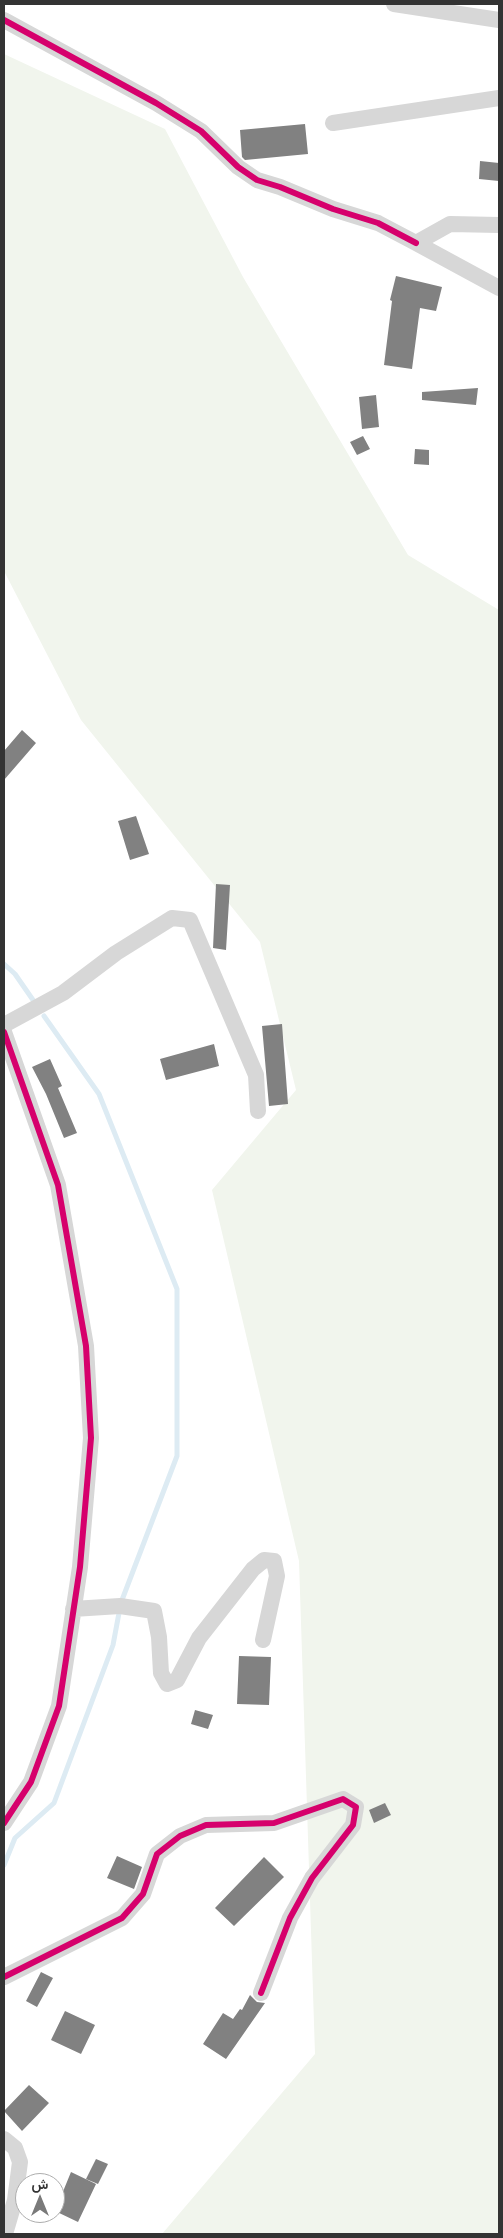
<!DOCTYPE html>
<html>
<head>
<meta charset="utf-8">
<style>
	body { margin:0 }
	#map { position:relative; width:503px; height:2238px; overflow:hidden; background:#fff; font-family:Quicksand,Vazirmatn,sans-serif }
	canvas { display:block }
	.frame { position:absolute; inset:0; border:5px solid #333; pointer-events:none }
	.north { position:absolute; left:15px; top:2173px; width:50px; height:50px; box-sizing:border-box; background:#fff; border:1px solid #adadad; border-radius:50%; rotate:0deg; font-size:14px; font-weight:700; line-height:20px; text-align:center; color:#333 }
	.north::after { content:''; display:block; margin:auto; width:18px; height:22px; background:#7a7a7a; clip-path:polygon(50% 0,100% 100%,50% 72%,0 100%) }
</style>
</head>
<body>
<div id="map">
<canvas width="503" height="2238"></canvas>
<div class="frame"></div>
<div class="north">ش</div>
</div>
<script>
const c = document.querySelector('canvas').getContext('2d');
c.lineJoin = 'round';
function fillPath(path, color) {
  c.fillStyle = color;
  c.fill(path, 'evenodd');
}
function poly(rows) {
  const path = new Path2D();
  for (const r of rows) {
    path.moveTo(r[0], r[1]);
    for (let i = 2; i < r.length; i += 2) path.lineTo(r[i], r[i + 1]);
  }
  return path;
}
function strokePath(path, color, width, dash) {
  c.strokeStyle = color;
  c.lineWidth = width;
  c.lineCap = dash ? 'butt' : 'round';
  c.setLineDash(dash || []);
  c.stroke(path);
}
fillPath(poly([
	[4,54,165,129,243,277,408,555,499,610,499,2234,162,2234,315,2054,299,1561,212,1190,296,1090,260,942,81,720,4,571]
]), '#f1f5ed');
strokePath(poly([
	[4,964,15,974,33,1000],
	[44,1016,99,1094,177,1289,177,1456,122,1600],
	[4,1865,15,1838,54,1803,113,1645,119,1613]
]), '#ddebf3', 5);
fillPath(poly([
	[305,124,308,154,245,160,242,157,240,130],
	[480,161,499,163,499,181,479,179],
	[396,276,442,287,436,311,420,308,412,369,384,365,392,301,390,300],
	[478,388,476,405,422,400,422,392],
	[376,395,379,427,362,429,359,397],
	[363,436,370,449,357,455,350,442],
	[415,449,429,450,429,465,414,464],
	[22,730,36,743,4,780,4,751],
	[136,816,149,854,130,860,118,821],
	[216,884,230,885,226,950,213,948],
	[282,1024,288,1104,269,1106,262,1026],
	[214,1044,219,1066,166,1080,160,1059],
	[50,1059,62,1086,58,1088,77,1133,64,1138,46,1094,32,1067],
	[239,1656,271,1657,269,1705,237,1704],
	[195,1710,213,1715,208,1729,191,1724],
	[385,1803,391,1815,374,1823,369,1810],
	[117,1856,142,1867,134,1889,107,1878],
	[264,1857,284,1877,234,1926,215,1908],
	[41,1972,53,1978,37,2007,26,2001],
	[250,1995,257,2002,265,2003,226,2059,203,2044,223,2013,233,2019,240,2009,242,2010],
	[65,2011,95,2025,81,2054,51,2040],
	[29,2085,49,2103,22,2131,4,2111],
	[96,2159,108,2164,98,2184,86,2179],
	[71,2172,96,2184,78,2222,55,2211]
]), '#818181');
strokePath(poly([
	[394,4,499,20],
	[4,20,156,103,201,131,238,167,257,180,280,187,333,209,378,223,416,243],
	[333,123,499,98],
	[499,225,450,224,416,243,499,288],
	[4,1025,63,993,116,953,172,918,190,920,256,1075,258,1111],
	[4,1032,58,1185,86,1346,91,1438,80,1567,59,1706,31,1782,4,1823],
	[73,1609,120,1606,154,1611,159,1637,161,1673,167,1684,177,1680,199,1638,253,1569,264,1560,274,1561,277,1576,263,1640],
	[4,1977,122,1918,143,1894,157,1854,180,1836,206,1825,274,1823,343,1799,356,1807,353,1825,312,1878,290,1918,261,1993],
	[4,2139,15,2148,20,2162,15,2200,5,2234]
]), '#d7d7d7', 16);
strokePath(poly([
	[4,20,156,103,201,131,238,167,257,180,280,187,333,209,378,223,416,243],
	[4,1032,58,1185,86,1346,91,1438,80,1567,59,1706,31,1782,4,1823],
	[4,1977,122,1918,143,1894,157,1854,180,1836,206,1825,274,1823,343,1799,356,1807,353,1825,312,1878,290,1918,261,1993]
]), '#d6006c', 6);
</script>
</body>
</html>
